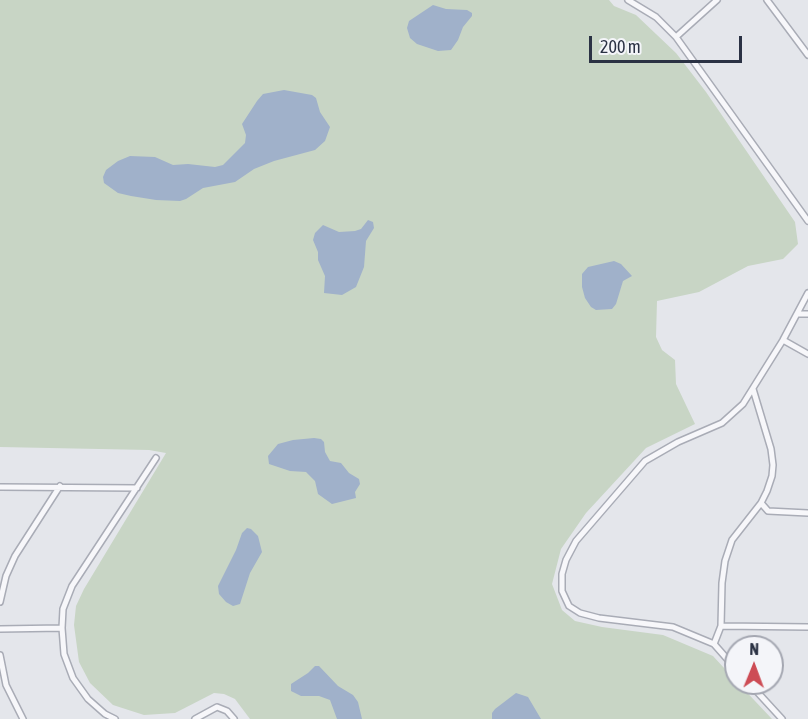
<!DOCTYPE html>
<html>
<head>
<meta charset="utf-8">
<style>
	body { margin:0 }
	#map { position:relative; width:808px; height:719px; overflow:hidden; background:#e4e6eb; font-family:"Asap Condensed",sans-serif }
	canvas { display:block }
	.north { position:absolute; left:724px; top:635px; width:60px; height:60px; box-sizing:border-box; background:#f4f5f9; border:2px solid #a4a7b1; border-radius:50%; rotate:1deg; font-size:16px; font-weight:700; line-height:24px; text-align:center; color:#2b3244 }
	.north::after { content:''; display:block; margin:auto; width:21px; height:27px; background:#cd4c55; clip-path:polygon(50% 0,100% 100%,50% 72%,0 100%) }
	.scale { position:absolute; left:589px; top:36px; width:153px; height:27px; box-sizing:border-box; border:3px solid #2b3244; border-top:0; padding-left:8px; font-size:18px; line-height:21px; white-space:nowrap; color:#2b3244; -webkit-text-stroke:4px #f4f5f9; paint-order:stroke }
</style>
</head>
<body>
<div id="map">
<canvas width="808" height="719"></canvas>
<div class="north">N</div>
<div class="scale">200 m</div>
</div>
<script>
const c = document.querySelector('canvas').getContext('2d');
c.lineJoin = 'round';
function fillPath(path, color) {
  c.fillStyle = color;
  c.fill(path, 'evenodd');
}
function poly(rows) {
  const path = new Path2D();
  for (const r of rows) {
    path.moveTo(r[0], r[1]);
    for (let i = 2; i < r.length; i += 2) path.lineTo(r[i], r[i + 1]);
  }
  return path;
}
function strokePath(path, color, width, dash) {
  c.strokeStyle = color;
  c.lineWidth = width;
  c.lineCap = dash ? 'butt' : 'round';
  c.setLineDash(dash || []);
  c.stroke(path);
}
fillPath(poly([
	[0,0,609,0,614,6,636,15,676,53,706,92,795,222,798,244,783,259,748,266,699,292,657,301,656,337,662,350,675,360,676,384,695,424,646,448,586,513,561,549,552,584,562,610,575,621,602,627,663,635,713,656,736,681,736,683,738,683,772,719,250,719,235,699,224,694,214,693,175,713,144,715,113,705,90,683,79,662,74,625,76,606,84,589,166,453,149,450,0,447]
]), '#c8d5c5');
fillPath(poly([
	[433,5,446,9,467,10,472,13,472,16,463,27,458,40,451,50,438,51,417,44,410,38,407,28,409,21],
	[284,90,312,95,316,98,320,112,330,127,325,141,315,150,274,161,254,169,235,182,203,188,186,199,180,201,156,200,131,196,118,193,104,183,103,177,106,170,118,161,130,156,155,157,173,165,188,164,215,167,223,165,245,143,246,135,242,124,257,101,263,94],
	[368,220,373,222,374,228,366,241,364,267,356,287,342,295,324,293,325,276,318,260,318,252,313,240,315,233,323,225,339,232,355,231,361,229],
	[614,261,621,264,632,276,623,281,616,304,612,309,596,310,591,307,585,298,582,287,582,274,588,267],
	[314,438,321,439,324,442,325,452,330,461,341,463,349,473,359,479,360,484,355,492,356,498,332,504,318,494,315,481,306,472,290,471,269,464,268,456,278,444,293,440],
	[247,528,251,529,258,536,262,552,250,573,240,604,233,606,226,602,219,594,218,586,236,550,242,533],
	[315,666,319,666,338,686,353,695,358,702,362,719,337,719,330,700,319,696,301,696,291,691,291,684,308,673],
	[516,693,528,697,541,719,492,719,492,713,495,709]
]), '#a0b1ca');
const street = poly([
	[628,0,656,17,676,37,808,221],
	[767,0,808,55],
	[676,37,717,0],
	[798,314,808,314],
	[783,340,808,354],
	[0,487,137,488],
	[761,503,768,511,808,513],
	[0,602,6,576,15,556,60,486],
	[721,626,808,627],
	[0,629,62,628],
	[714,644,721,626,722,583,725,561,732,540,761,503,767,491,772,476,773,465,771,449,753,389],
	[0,655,6,685,23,719],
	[736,669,714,644,673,627,599,618,580,613,569,606,562,591,562,574,566,560,576,541,645,461,678,442,722,423,743,404,783,340,808,293],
	[749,683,782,719],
	[115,719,105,714,88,699,73,678,64,654,62,628,63,609,72,586,156,458],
	[195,719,217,707,227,711,234,719]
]);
strokePath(street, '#a9acb6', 8);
strokePath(street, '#f7f7fa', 5);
</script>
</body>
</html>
